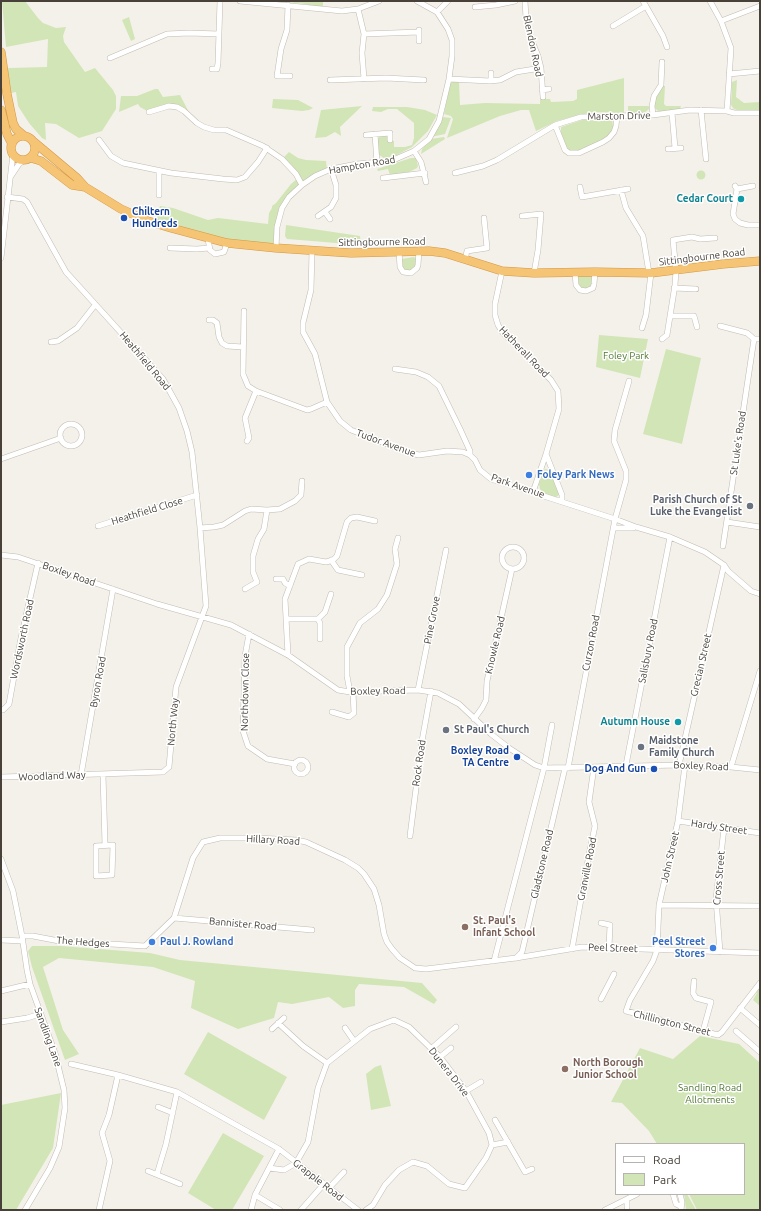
<!DOCTYPE html>
<html>
<head>
<meta charset="utf-8">
<style>
	body { margin:0 }
	#map { position:relative; width:761px; height:1211px; overflow:hidden; background:#f4f1ea; font-family:Ubuntu,sans-serif }
	canvas { display:block }
	.frame { position:absolute; inset:0; border:2px solid #484139; pointer-events:none }
	.legend { position:absolute; left:615px; top:1143px; width:130px; height:52px; box-sizing:border-box; background:#fff; border:1px solid #b6b3b0; margin:0; padding:5px 7px; list-style:none; font-size:12px; color:#484139 }
	.legend li { display:flex; align-items:center; gap:8px; height:20px }
	.legend b { width:20px; border:1px solid #b6b3b0 }
</style>
</head>
<body>
<div id="map">
<canvas width="761" height="1211"></canvas>
<div class="frame"></div>
<ul class="legend">
<li><b style="height:5px;background:#fff"></b>Road</li>
<li><b style="height:11px;background:#d2e5b6"></b>Park</li>
</ul>
</div>
<script>
const c = document.querySelector('canvas').getContext('2d');
c.lineJoin = 'round';
function fillPath(path, color) {
  c.fillStyle = color;
  c.fill(path, 'evenodd');
}
function poly(rows) {
  const path = new Path2D();
  for (const r of rows) {
    if (r.length === 3) {
      path.moveTo(r[0] + r[2], r[1]);
      path.arc(r[0], r[1], r[2], 0, 2 * Math.PI);
      continue;
    }
    path.moveTo(r[0], r[1]);
    for (let i = 2; i < r.length; i += 2) path.lineTo(r[i], r[i + 1]);
  }
  return path;
}
function strokePath(path, color, width, dash) {
  c.strokeStyle = color;
  c.lineWidth = width;
  c.lineCap = dash ? 'butt' : 'round';
  c.setLineDash(dash || []);
  c.stroke(path);
}
function label(font, color, halo, rows, align = 'center') {
  c.font = font + ' Ubuntu,sans-serif';
  c.lineWidth = 3;
  c.setLineDash([]);
  c.textBaseline = 'middle';
  c.strokeStyle = halo;
  c.fillStyle = color;
  for (const [text, x, y, turn = 0] of rows) {
    c.save();
    c.translate(x, y);
    c.rotate((+turn || 0) * Math.PI / 180);
    c.textAlign = isNaN(turn) ? turn : align;
    if (halo) c.strokeText(text, 0, 0);
    c.fillText(text, 0, 0);
    c.restore();
  }
}
fillPath(poly([
	[2,1,25,1,38,18,43,23,56,28,66,27,63,36,64,42,85,72,95,68,113,90,116,96,116,109,102,131,79,138,56,124,45,123,46,140,42,138,29,123,18,106,16,92,11,93,7,69,9,68,47,67,48,39,6,47],
	[276,1,323,1,323,6,320,6,319,9,306,4],
	[129,17,135,39,131,41,122,20],
	[624,78,624,113,593,112,580,115,557,121,536,131,529,110,521,110,500,116,447,138,453,119,451,116,444,114,450,85,452,81,459,82,460,105,485,103,540,104,540,99,550,99,551,102,573,101,577,99,577,90],
	[737,80,736,97,744,103,760,102,760,111,740,111,734,109,731,105,732,82],
	[662,86,665,86,664,104,666,106,681,106,680,109,662,112,658,111,655,108,655,100],
	[155,89,158,89,163,97,180,95,191,116,184,111,169,106,149,112,140,107,138,104,119,112,121,96,137,96],
	[273,99,298,100,313,108,309,110,302,111,272,108],
	[362,106,340,127,341,136,335,132,326,137,315,138,321,110],
	[628,106,650,106,649,109,644,113,628,113],
	[373,107,407,107,425,110,437,115,428,131,412,147,397,155,385,159,378,154,378,139,379,137,384,136,387,137,389,142,394,141,394,147,405,147,412,145,414,138,414,123,397,109,388,109,381,112,372,111],
	[443,117,451,118,445,134,431,137],
	[593,118,608,118,612,119,614,132,609,138,579,153,565,150,561,134,561,127,582,120],
	[444,137,445,139,421,154,422,149,431,139],
	[289,152,298,158,306,160,326,161,327,170,302,185,282,208,276,248,250,246,155,223,160,206,173,208,208,220,218,218,268,224,269,213,272,208,272,206,276,203,291,184,298,178,282,159],
	[411,158,416,158,418,166,417,168,409,172,390,175,388,169,378,171,377,169],
	[701,175,4.5],
	[286,225,360,236,361,245,287,239,285,236],
	[414,257,416,259,416,266,410,271,403,269,402,267,402,259],
	[591,275,593,280,591,286,587,289,582,289,578,286,577,277,579,276],
	[599,335,648,339,640,378,596,367],
	[666,349,701,358,682,444,643,434],
	[545,469,551,470,560,494,555,498,543,493,540,489,539,484,543,471],
	[32,946,61,946,150,953,180,960,422,983,437,1000,434,1004,404,987,359,984,355,990,355,1006,343,1008,329,997,292,1004,278,1002,274,1018,238,1029,191,1008,195,981,153,967,59,958,43,967,63,1030,79,1054,65,1060,32,967,28,951],
	[760,987,760,1006,753,1000,757,993,756,992],
	[208,1032,287,1077,264,1120,184,1074],
	[700,1036,739,1044,760,1063,760,1210,697,1210,689,1194,744,1194,744,1144,657,1144,649,1131,622,1103,611,1102,640,1048,673,1059],
	[381,1065,391,1106,371,1110,366,1074,375,1067],
	[61,1093,53,1148,16,1210,1,1210,1,1105],
	[223,1133,264,1156,232,1210,216,1210,188,1193],
	[684,1194,687,1194,696,1210,686,1210]
]), '#d2e5b6');
const minor = poly([
	[240,1,342,11,358,9,379,1],
	[525,1,526,18,531,39,538,56,541,68,543,97],
	[643,1,663,36,667,47],
	[710,1,721,21,731,48,727,111],
	[288,5,287,30,281,49,277,76,290,76],
	[475,7,496,5,515,1],
	[358,9,364,34,362,53,364,79],
	[437,12,448,1],
	[721,21,760,6],
	[613,26,646,6],
	[364,34,419,32],
	[419,41,419,30],
	[110,58,167,34,189,33,219,34],
	[212,69,217,69,218,63,220,1],
	[491,73,491,81],
	[729,74,760,71],
	[449,79,490,81,500,80,516,72,541,68],
	[330,80,386,78,424,80],
	[542,90,549,89],
	[701,110,706,159],
	[149,112,169,106,177,107,184,111,197,123,204,127,214,130,226,130,263,146,282,159,296,174,302,185],
	[672,113,675,148],
	[653,115,652,106,654,96,661,85,662,62],
	[555,125,565,150,569,153,579,153,603,142,609,138,614,132,616,126,617,116],
	[375,134,377,163],
	[366,135,390,133,390,140],
	[99,140,111,156,123,163,171,173,223,179,237,180,245,177,258,162,267,148],
	[668,149,681,148],
	[414,151,421,162,426,182],
	[455,173,483,166,497,160,555,125,581,117,653,115,690,110,727,111,734,113,760,113],
	[11,176,19,164,24,160],
	[383,178,425,173],
	[735,186,737,189,733,214,735,219,740,223,748,225,760,225],
	[580,187,582,197,628,189],
	[737,189,753,186],
	[621,190,626,208,643,236,649,273],
	[159,195,159,171],
	[325,212,330,219],
	[318,216,331,207,336,198,336,185,331,169],
	[522,216,541,214,538,250,534,273],
	[208,239,210,250,215,254,224,252,227,243],
	[170,248,197,249,209,248],
	[276,248,277,227,282,208,289,197,302,185,315,176,331,169,357,164,391,161,414,151,429,139,439,121,449,79,452,56,452,40,448,29,437,12,417,1],
	[312,251,311,290,303,323,303,332,315,354,327,402,340,421,351,430,410,453,419,455,447,451,463,452,470,455],
	[399,251,400,267,403,272,411,273,417,268,418,265,419,250],
	[1,258,13,154],
	[465,260,467,251,487,248,484,218],
	[502,271,495,304,495,315,498,325,503,333,551,380,558,391,559,409,546,454,562,495,562,501],
	[575,272,576,285,580,290,586,291,593,288,594,284,595,272],
	[674,288,696,289],
	[244,311,243,374,248,386,256,391,307,410,311,409,327,402],
	[670,316,694,316,697,327],
	[209,320,213,320,217,323,219,337,222,343,227,346,243,347],
	[720,326,747,333,754,339,760,339],
	[642,328,646,315,651,273],
	[662,339,667,335,675,285,676,271,673,240,692,237,700,239,715,238],
	[51,342,58,341,77,328,95,305],
	[395,369,416,372,428,377,439,386,460,429,470,451,470,455,475,460,480,470,491,479,615,519,636,527,670,537,705,552,724,565,728,571,751,591,760,594],
	[71,435,11],
	[247,441,249,438,245,418,256,391],
	[1,459,61,438],
	[533,492,546,454],
	[267,510,280,509,295,501,301,495,302,481],
	[727,522,760,527],
	[98,526,197,495],
	[200,528,214,527,223,525,245,511,251,509,267,510,264,529,258,539,253,556,253,572,257,582,245,589],
	[614,528,633,528],
	[723,546,754,339],
	[513,558,11],
	[1,555,18,557,157,604,231,625,288,655,338,690,350,692,418,690,438,693,459,704,491,734,509,748,535,765,544,768,679,765,731,767,760,770],
	[331,560,338,570,362,575],
	[276,579,283,579,285,583,290,586],
	[286,619,318,619,320,623,320,639],
	[318,619,325,612,331,594],
	[249,634,245,656,243,731,248,746,267,759,295,764],
	[288,655,285,599,298,564,309,559,326,562,333,560,337,556,347,522,351,518,357,517,375,521],
	[418,690,446,550],
	[350,692,347,676,347,647,360,623,378,609,387,595,397,564,395,549,398,538],
	[1,710,3,710,9,704,21,638,38,563],
	[332,712,349,717,354,713,353,692],
	[474,719,482,708,486,700,487,681,512,569],
	[301,767,7],
	[626,765,670,537],
	[679,765,724,565],
	[685,765,678,821,659,905,657,950,653,961,630,1000,626,1011,718,1035,722,1032,760,983],
	[731,767,760,671],
	[568,768,615,519,626,480,626,471,614,441,615,430,629,381],
	[103,774,105,845],
	[81,775,113,589],
	[1,777,163,772,169,767,176,687,206,606,200,528,192,452,187,431,179,408,163,379,66,272,27,202,23,199,7,197],
	[678,821,760,833],
	[410,836,422,741,431,691],
	[113,845,112,875,96,876,96,846,113,845],
	[1,859,13,891,22,936,27,970,30,984,55,1053,64,1090,65,1108,59,1147,50,1168,25,1210],
	[659,905,760,906],
	[174,918,312,930],
	[601,923,610,925,609,948],
	[22,936,33,936,59,941,145,946,174,918,193,858,203,842,220,838,256,838,296,840,306,842,345,860,358,868,364,874,374,889,379,905,384,934,387,942,392,949,400,958,415,968,426,969,516,958,582,947,760,953],
	[1,940,23,941],
	[572,949,589,855,595,826,589,802,594,767],
	[720,952,716,899,724,828],
	[516,958,522,952,565,768],
	[494,961,544,768,552,725],
	[694,981,693,993,696,998,711,1002,703,1031],
	[1,991,30,984],
	[601,999,614,974],
	[740,1008,760,1025],
	[1,1022,27,1018,40,1014],
	[278,1023,303,1046,327,1063],
	[345,1028,354,1041],
	[272,1029,284,1018],
	[736,1031,760,1052],
	[431,1049,456,1027],
	[440,1057,451,1048],
	[71,1064,118,1075,177,1092,279,1149,358,1210],
	[466,1091,481,1082],
	[158,1107,173,1113],
	[495,1120,525,1172,532,1169],
	[492,1145,508,1142],
	[269,1168,284,1170,296,1163,308,1142,318,1088,327,1063,370,1029,394,1020,409,1027,440,1057,466,1091,489,1133,492,1145,486,1158,465,1188,449,1184,427,1166,413,1162,399,1170,385,1185,373,1205,366,1210],
	[148,1171,180,1184],
	[157,1174,166,1144,177,1092],
	[329,1188,344,1172],
	[673,1194,676,1204,680,1206],
	[680,1194,682,1202,681,1210],
	[255,1195,280,1210],
	[627,1199,627,1207],
	[99,1210,110,1161,102,1133,109,1115,118,1075],
	[251,1210,255,1195,279,1149],
	[301,1210,324,1184],
	[605,1210,637,1194]
]);
const highway = poly([
	[1,52,7,94,13,123,16,129,23,135],
	[1,110,7,134,12,144],
	[23,148,12],
	[34,142,77,178,85,187,121,209,148,221,171,228,227,243,276,248,351,253,429,251,445,253,502,271,534,273,595,272,651,273,723,264,760,261],
	[31,158,41,161,72,185,85,187]
]);
strokePath(minor, '#c2bbb0', 6);
strokePath(highway, '#d49845', 9);
strokePath(minor, '#fff', 5);
strokePath(highway, '#f5c475', 8);
for (const [x, y, r, color] of [
	[741,199,4,"#0f9aa8"],
	[124,218,4,"#1a4fb4"],
	[529,475,4,"#3f7fe0"],
	[750,506,4,"#6b7280"],
	[678,722,4,"#0f9aa8"],
	[446,730,4,"#6b7280"],
	[641,747,4,"#6b7280"],
	[517,757,4,"#1a4fb4"],
	[654,769,4,"#1a4fb4"],
	[465,927,4,"#8d6e63"],
	[152,942,4,"#3f7fe0"],
	[713,948,4,"#3f7fe0"],
	[565,1069,4,"#8d6e63"]
]) {
  const dot = new Path2D();
  dot.arc(x, y, r, 0, 2 * Math.PI);
  c.fillStyle = color;
  c.fill(dot);
  strokePath(dot, '#fff', 1.5);
}
label('10px', '#484139', '#fff', [
	["Blendon Road",533,46,78],
	["Marston Drive",619,116,-1],
	["Hampton Road",362,165,-10],
	["Sittingbourne Road",382,242,-1],
	["Sittingbourne Road",702,257,-7],
	["Hatherall Road",524,352,46],
	["Heathfield Road",145,361,50],
	["Tudor Avenue",386,443,20],
	["St Luke's Road",738,443,-82],
	["Park Avenue",518,486,19],
	["Heathfield Close",147,511,-17],
	["Boxley Road",69,574,19],
	["Pine Grove",432,620,-79],
	["Wordsworth Road",22,639,-78],
	["Curzon Road",591,643,-79],
	["Knowle Road",495,645,-77],
	["Salisbury Road",648,651,-79],
	["Grecian Street",701,665,-77],
	["Byron Road",98,682,-80],
	["Boxley Road",378,691,-1],
	["Northdown Close",245,692,-89],
	["North Way",173,722,-85],
	["Rock Road",419,763,-82],
	["Boxley Road",701,766,2],
	["Woodland Way",52,776,-2],
	["Hardy Street",719,827,8],
	["Hillary Road",273,840,3],
	["John Street",670,857,-77],
	["Gladstone Road",542,864,-77],
	["Granville Road",587,869,-79],
	["Cross Street",719,878,-85],
	["Bannister Road",243,924,5],
	["The Hedges",83,942,4],
	["Peel Street",613,948,2],
	["Chillington Street",672,1023,14],
	["Sandling Lane",48,1037,70],
	["Dunera Drive",449,1072,52],
	["Grapple Road",318,1180,38]
]);
label('bold 10px', '#0d838f', '#fff', [
	["Cedar Court",733,199],
	["Autumn House",670,722]
], 'right');
label('bold 10px', '#164399', '#fff', [
	["Chiltern",132,212,"left"],
	["Hundreds",132,224,"left"],
	["Boxley Road",509,751],
	["TA Centre",509,763],
	["Dog And Gun",646,769]
], 'right');
label('10px', '#4d762f', '#fff', [
	["Foley Park",626,356],
	["Sandling Road",710,1088],
	["Allotments",710,1100]
]);
label('bold 10px', '#366cbe', '#fff', [
	["Foley Park News",537,475],
	["Paul J. Rowland",160,942],
	["Peel Street",705,942,"right"],
	["Stores",705,954,"right"]
], 'left');
label('bold 10px', '#5b616d', '#fff', [
	["Parish Church of St",742,500,"right"],
	["Luke the Evangelist",742,512,"right"],
	["St Paul's Church",454,730],
	["Maidstone",649,741],
	["Family Church",649,753]
], 'left');
label('bold 10px', '#785e54', '#fff', [
	["St. Paul's",473,921],
	["Infant School",473,933],
	["North Borough",573,1063],
	["Junior School",573,1075]
], 'left');
</script>
</body>
</html>
